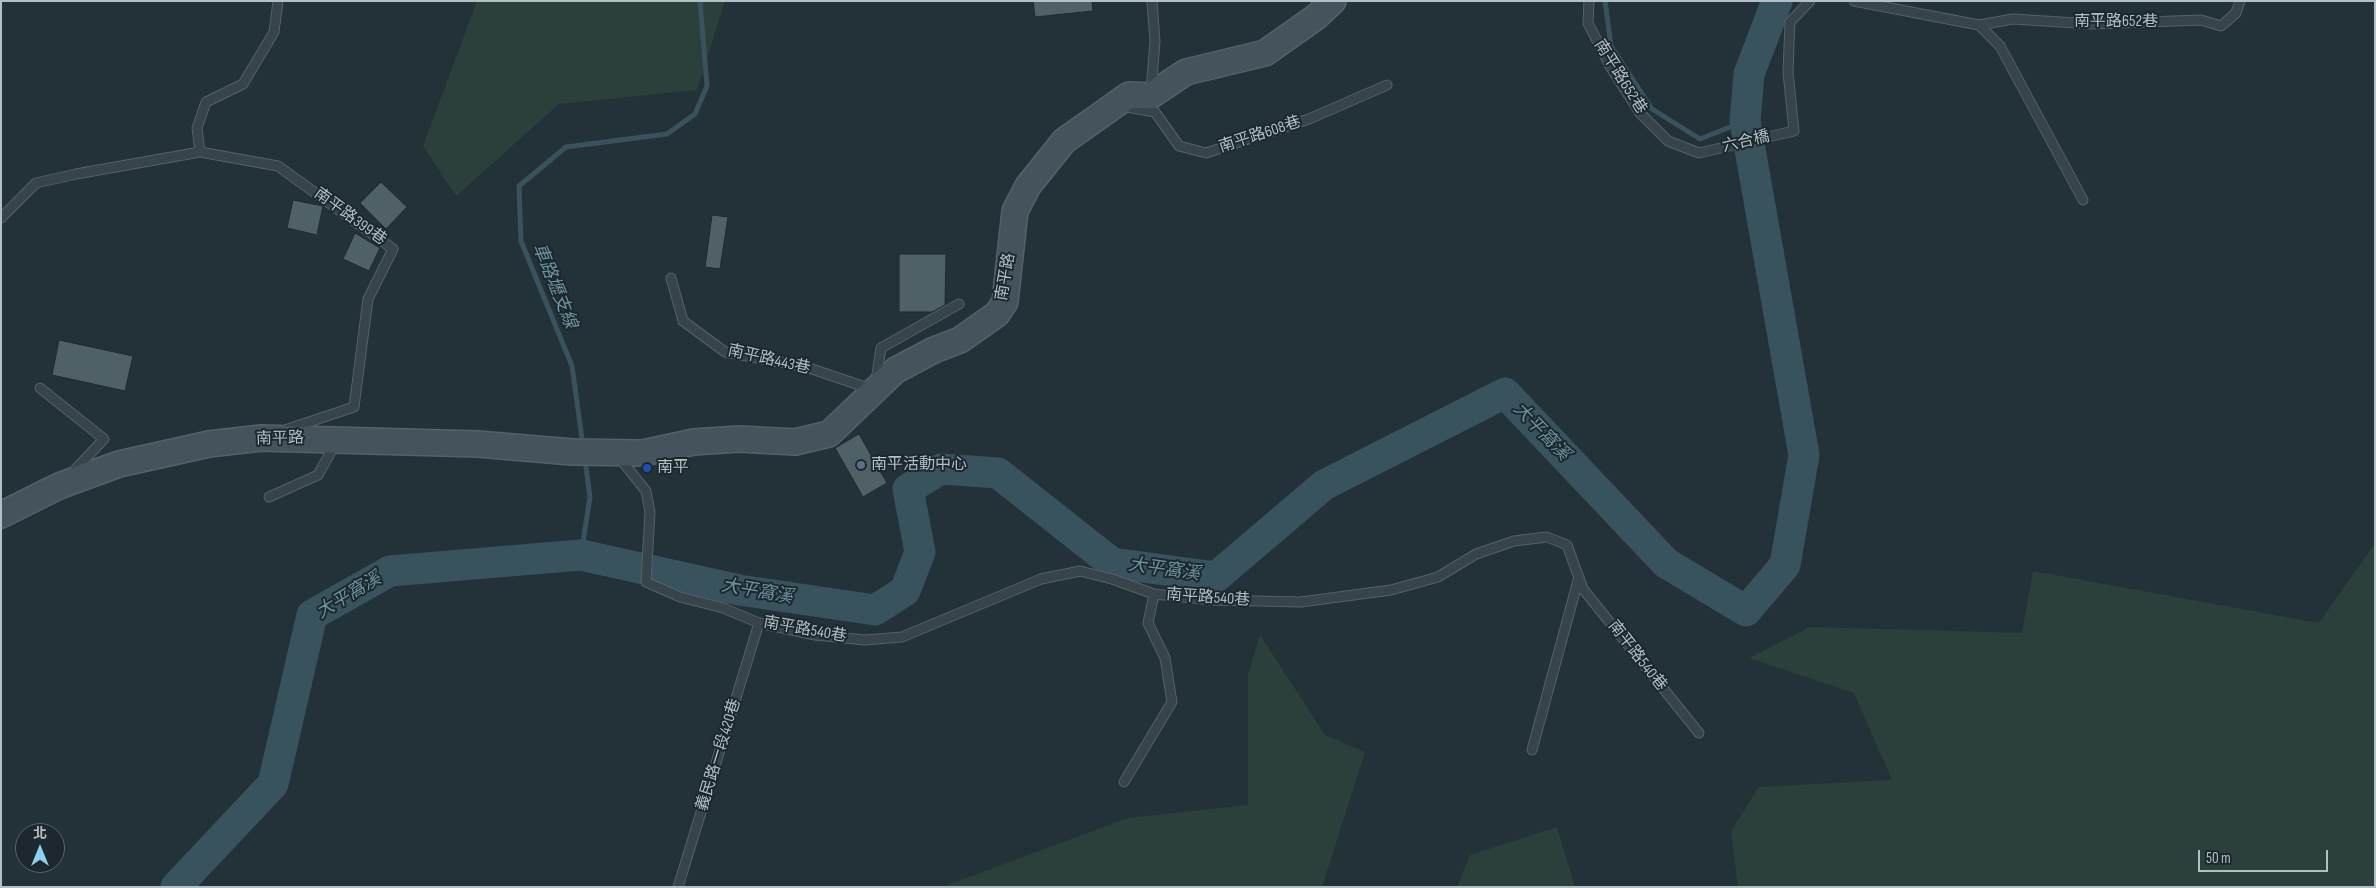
<!DOCTYPE html>
<html>
<head>
<meta charset="utf-8">
<style>
	body { margin:0 }
	#map { position:relative; width:2376px; height:888px; overflow:hidden; background:#233238; font-family:"Sofia Sans Condensed","Noto Sans TC",sans-serif }
	canvas { display:block }
	.frame { position:absolute; inset:0; border:2px solid #b2bfc5; pointer-events:none }
	.north { position:absolute; left:15px; top:823px; width:50px; height:50px; box-sizing:border-box; background:#1c282e; border:1px solid #58646a; border-radius:50%; rotate:0deg; font-size:14px; font-weight:700; line-height:20px; text-align:center; color:#b2bfc5 }
	.north::after { content:''; display:block; margin:auto; width:18px; height:22px; background:#8ccff0; clip-path:polygon(50% 0,100% 100%,50% 72%,0 100%) }
	.scale { position:absolute; left:2198px; top:850px; width:130px; height:22px; box-sizing:border-box; border:2px solid #b2bfc5; border-top:0; padding-left:6px; font-size:15px; line-height:18px; white-space:nowrap; color:#b2bfc5; -webkit-text-stroke:4px #1c282e; paint-order:stroke }
</style>
</head>
<body>
<div id="map">
<canvas width="2376" height="888"></canvas>
<div class="frame"></div>
<div class="north">北</div>
<div class="scale">50 m</div>
</div>
<script>
const c = document.querySelector('canvas').getContext('2d');
c.lineJoin = 'round';
function fillPath(path, color) {
  c.fillStyle = color;
  c.fill(path, 'evenodd');
}
function poly(rows) {
  const path = new Path2D();
  for (const r of rows) {
    path.moveTo(r[0], r[1]);
    for (let i = 2; i < r.length; i += 2) path.lineTo(r[i], r[i + 1]);
  }
  return path;
}
function strokePath(path, color, width, dash) {
  c.strokeStyle = color;
  c.lineWidth = width;
  c.lineCap = dash ? 'butt' : 'round';
  c.setLineDash(dash || []);
  c.stroke(path);
}
function label(font, color, halo, rows, align = 'center') {
  c.font = font + ' "Sofia Sans Condensed","Noto Sans TC",sans-serif';
  c.lineWidth = 4;
  c.setLineDash([]);
  c.textBaseline = 'middle';
  c.strokeStyle = halo;
  c.fillStyle = color;
  for (const [text, x, y, turn = 0] of rows) {
    c.save();
    c.translate(x, y);
    c.rotate((+turn || 0) * Math.PI / 180);
    c.textAlign = isNaN(turn) ? turn : align;
    if (halo) c.strokeText(text, 0, 0);
    c.fillText(text, 0, 0);
    c.restore();
  }
}
fillPath(poly([
	[477,1,725,1,697,90,559,104,456,196,423,146],
	[2375,543,2375,887,1738,887,1731,831,1759,787,1892,780,1854,693,1749,658,1810,627,2022,633,2033,571,2319,623],
	[1260,635,1325,735,1365,752,1322,887,942,887,1128,818,1248,805,1248,675],
	[1557,827,1575,887,1457,887,1470,855]
]), '#2b403a');
strokePath(poly([
	[1605,1,1611,46,1652,109,1700,139,1745,121],
	[583,446,572,366,521,241,519,186,566,147,667,134,695,114,707,86,700,1],
	[581,555,590,497,585,460]
]), '#38535e', 5);
strokePath(poly([
	[176,887,273,784,312,615,390,571,581,555,739,590,875,610,905,591,920,552,908,489,941,469,998,473,1112,563,1216,577,1324,485,1505,393,1666,563,1746,611,1785,565,1804,455,1745,121,1749,74,1777,1]
]), '#38535e', 31);
const building = poly([
	[1033,1,1092,1,1093,11,1035,17,1033,1],
	[381,182,407,207,386,229,360,203,381,182],
	[293,200,323,206,317,235,287,228,293,200],
	[712,215,728,217,720,269,705,267,712,215],
	[355,233,380,248,369,271,343,259,355,233],
	[899,254,946,254,945,305,932,312,899,312,899,254],
	[59,340,133,356,125,391,52,375,59,340],
	[859,434,887,483,863,497,835,448,859,434]
]);
fillPath(building, '#4f6067');
strokePath(building, '#1e2a30', 1);
const lane = poly([
	[1589,1,1588,23,1610,66,1640,113,1668,141,1699,153,1794,131,1788,72,1790,22,1810,1],
	[1854,1,1979,25,2000,46,2083,200],
	[1979,25,2013,19,2092,24,2201,20,2221,26,2236,13,2240,1],
	[1151,91,1155,41,1152,1],
	[1121,106,1155,112,1179,146,1206,153,1309,119,1387,85],
	[200,152,197,128,206,102,243,84,274,32,278,1],
	[1,218,36,183,76,174,200,152,278,166,393,249,368,299,354,407,285,430],
	[671,278,683,321,725,352,806,367,871,389],
	[876,381,881,348,959,304],
	[40,388,104,439,71,474],
	[618,456,646,491,650,512,646,582,680,597,723,608,759,623,815,635,865,640,902,637,1041,579,1080,571,1112,579,1154,594,1212,600,1301,602,1391,590,1438,577,1476,554,1514,541,1547,537,1567,545,1583,589,1699,733],
	[269,497,318,475,335,444],
	[1532,750,1579,577],
	[1124,782,1172,702,1165,658,1148,623,1154,594],
	[678,887,759,623]
]);
const secondary = poly([
	[1,515,59,486,119,464,209,444,261,438,478,444,572,452,643,453,694,442,739,439,795,442,829,434,896,370,934,350,960,340,997,314,1005,302,1015,211,1028,186,1064,141,1129,95,1150,96,1186,72,1265,53,1316,17,1333,1]
]);
strokePath(lane, '#556167', 11);
strokePath(secondary, '#556167', 28);
strokePath(lane, '#374449', 9);
strokePath(secondary, '#45545c', 25);
for (const [x, y, r, color] of [
	[861,465,5,"#5c6f8a"],
	[647,468,5,"#1a4fb4"]
]) {
  const dot = new Path2D();
  dot.arc(x, y, r, 0, 2 * Math.PI);
  c.fillStyle = color;
  c.fill(dot);
  strokePath(dot, '#1c282e', 2);
}
label('16px', '#b2bfc5', '#1c282e', [
	["南平路652巷",2116,22],
	["南平路652巷",1620,77,58],
	["南平路608巷",1260,135,-18],
	["六合橋",1746,142,-13],
	["南平路399巷",350,217,36],
	["南平路",1006,277,-80],
	["南平路443巷",769,360,13],
	["南平路",280,439,-1],
	["南平路540巷",1208,598,4],
	["南平路540巷",805,630,10],
	["南平路540巷",1637,656,52],
	["義民路一段420巷",719,755,-73]
]);
label('16px', '#b2bfc5', '#1c282e', [
	["南平活動中心",871,465],
	["南平",657,468]
], 'left');
label('italic 18px', '#6d93a1', '#1c282e', [
	["車路壢支線",554,286,68],
	["大平窩溪",1541,432,46],
	["大平窩溪",1164,570,8],
	["大平窩溪",757,592,10],
	["大平窩溪",349,596,-31]
]);
</script>
</body>
</html>
